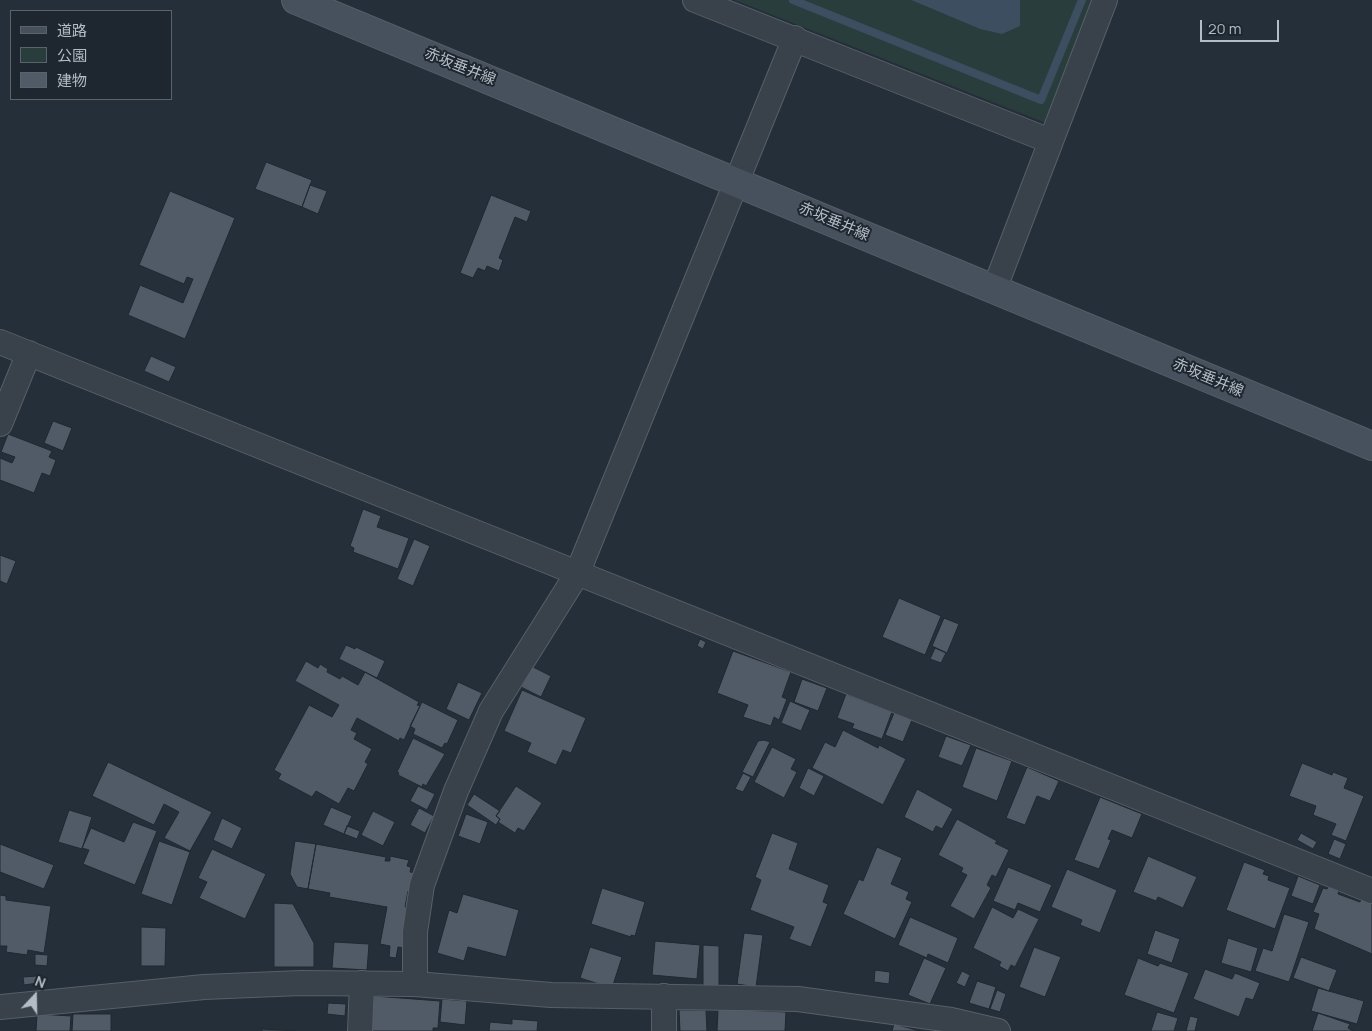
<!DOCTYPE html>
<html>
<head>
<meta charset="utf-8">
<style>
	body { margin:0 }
	#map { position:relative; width:1372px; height:1031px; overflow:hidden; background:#252f3a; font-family:Manrope,"Noto Sans JP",sans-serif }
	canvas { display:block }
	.legend { position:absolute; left:10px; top:10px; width:162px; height:90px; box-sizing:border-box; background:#1e262f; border:1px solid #5a626b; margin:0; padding:6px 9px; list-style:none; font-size:15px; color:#b4bcc6 }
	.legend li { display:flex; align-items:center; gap:10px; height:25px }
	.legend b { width:25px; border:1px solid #5a626b }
	.north { position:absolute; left:10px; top:971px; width:50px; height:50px; -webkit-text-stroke:4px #1e262f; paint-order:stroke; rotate:21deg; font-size:14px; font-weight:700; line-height:20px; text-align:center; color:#b4bcc6 }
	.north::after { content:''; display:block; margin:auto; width:18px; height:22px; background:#b4bcc6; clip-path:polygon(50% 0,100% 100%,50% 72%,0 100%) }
	.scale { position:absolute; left:1200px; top:20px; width:79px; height:22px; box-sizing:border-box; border:2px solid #b4bcc6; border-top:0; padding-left:6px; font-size:15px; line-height:18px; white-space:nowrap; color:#b4bcc6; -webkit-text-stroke:4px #1e262f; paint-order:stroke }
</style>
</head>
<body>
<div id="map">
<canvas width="1372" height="1031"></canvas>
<ul class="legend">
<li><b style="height:6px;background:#47505d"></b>道路</li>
<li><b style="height:14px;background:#2a3d3d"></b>公園</li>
<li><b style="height:14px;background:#515b68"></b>建物</li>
</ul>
<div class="north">N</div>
<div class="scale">20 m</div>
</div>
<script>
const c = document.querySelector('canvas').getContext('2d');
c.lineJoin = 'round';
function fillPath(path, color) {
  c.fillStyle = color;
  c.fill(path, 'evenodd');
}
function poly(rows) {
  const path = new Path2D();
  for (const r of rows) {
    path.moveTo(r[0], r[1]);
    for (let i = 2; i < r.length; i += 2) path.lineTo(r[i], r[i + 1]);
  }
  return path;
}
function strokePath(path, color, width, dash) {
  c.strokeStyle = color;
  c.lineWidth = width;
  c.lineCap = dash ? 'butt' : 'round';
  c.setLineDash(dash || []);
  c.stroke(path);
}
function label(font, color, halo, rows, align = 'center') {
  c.font = font + ' Manrope,"Noto Sans JP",sans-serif';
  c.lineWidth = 4;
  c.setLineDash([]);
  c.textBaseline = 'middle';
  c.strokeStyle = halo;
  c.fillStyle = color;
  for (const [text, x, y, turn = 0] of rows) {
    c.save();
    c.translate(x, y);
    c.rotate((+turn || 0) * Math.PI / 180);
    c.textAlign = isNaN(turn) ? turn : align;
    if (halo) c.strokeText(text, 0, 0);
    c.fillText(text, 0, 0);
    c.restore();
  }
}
fillPath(poly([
	[735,0,911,0,980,29,1020,26,1020,0,1094,0,1046,123]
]), '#2a3d3d');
fillPath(poly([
	[911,0,1020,0,1020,26,1002,34,980,29]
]), '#3d4e61');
strokePath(poly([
	[793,0,1041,100,1082,0]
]), '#3d4e61', 8);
const building = poly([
	[266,162,312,180,302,207,255,189,266,162],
	[310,185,327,191,318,214,302,207,310,185],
	[170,191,235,218,185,339,128,315,140,285,183,303,193,279,187,277,184,284,139,265,170,191],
	[491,195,531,211,527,222,515,217,499,258,503,260,499,271,487,266,485,271,478,268,473,278,460,273,491,195],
	[151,356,176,367,169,382,144,371,151,356],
	[53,421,72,428,63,451,44,443,53,421],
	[8,434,52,451,49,457,56,460,50,476,42,473,34,493,0,480,0,458,12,463,15,457,1,452,8,434],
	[363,509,381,516,377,527,409,538,398,569,353,552,354,548,350,546,363,509],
	[414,539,430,546,413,586,397,579,414,539],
	[0,555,16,561,7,584,0,581,0,555],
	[899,598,941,616,925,655,882,637,899,598],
	[944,618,959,624,947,653,932,646,944,618],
	[700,639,706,642,703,649,697,646,700,639],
	[346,645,355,649,356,647,385,661,377,678,339,659,346,645],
	[935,648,946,653,941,663,930,659,935,648],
	[733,651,791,672,782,697,787,699,779,720,774,717,771,726,743,717,748,705,717,693,733,651],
	[306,661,318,668,320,664,328,669,327,672,340,679,342,676,358,685,365,672,419,702,417,705,420,706,404,740,400,738,399,741,357,718,351,730,357,733,354,739,372,749,365,762,368,764,354,791,348,788,339,804,316,791,312,797,278,779,281,774,274,770,309,705,332,717,339,705,295,681,306,661],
	[531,666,551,676,541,697,521,687,531,666],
	[802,679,827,688,818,711,794,702,802,679],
	[458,682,482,693,469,720,446,709,458,682],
	[522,690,586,718,571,753,563,750,556,765,527,752,531,743,504,731,522,690],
	[846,694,892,712,882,739,852,728,854,724,837,718,846,694],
	[790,701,810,710,801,731,781,723,790,701],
	[422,702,458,720,447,744,445,743,442,748,413,734,415,729,410,726,422,702],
	[894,713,912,720,903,742,885,735,894,713],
	[843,730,878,748,879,745,906,759,883,805,812,768,825,742,835,747,843,730],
	[946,736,971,745,962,766,938,757,946,736],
	[413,738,445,754,426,786,423,784,422,787,398,775,399,773,397,772,413,738],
	[764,740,770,742,753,777,742,772,758,741,764,740],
	[772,747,796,759,791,769,797,772,784,798,754,782,772,747],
	[976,748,1012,761,997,801,962,787,976,748],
	[108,762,212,812,190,851,164,838,179,812,164,804,154,825,92,796,108,762],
	[1302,763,1332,775,1333,772,1348,778,1344,788,1364,796,1346,841,1331,835,1336,824,1313,815,1316,806,1289,796,1302,763],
	[1027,767,1059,781,1050,801,1037,796,1025,825,1006,818,1027,767],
	[808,768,824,776,814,796,799,788,808,768],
	[743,773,751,777,743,792,735,789,743,773],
	[418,786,435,794,427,810,410,801,418,786],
	[516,786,542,803,524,831,518,828,515,833,498,822,500,819,496,816,516,786],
	[917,789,953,809,942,829,936,826,933,832,904,817,917,789],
	[474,794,500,811,496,816,500,819,496,825,467,805,474,794],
	[1100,797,1142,814,1132,838,1112,830,1108,839,1111,840,1099,869,1074,860,1100,797],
	[331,807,352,816,344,834,323,825,331,807],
	[419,808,434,816,425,833,410,825,419,808],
	[69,810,92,817,82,849,58,842,69,810],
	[373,811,395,822,383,846,361,835,373,811],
	[466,814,488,822,480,844,458,836,466,814],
	[222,818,242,828,232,849,213,840,222,818],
	[957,819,997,841,995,843,1009,850,996,877,992,875,987,885,991,888,974,919,950,906,967,875,961,872,963,868,938,855,957,819],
	[133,822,157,831,135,885,83,864,89,850,82,848,91,828,124,842,133,822],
	[347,826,360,831,357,839,344,834,347,826],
	[772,833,798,843,789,869,829,885,823,902,828,904,811,947,789,939,794,927,750,910,761,880,755,877,772,833],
	[1301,833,1317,842,1313,849,1297,840,1301,833],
	[1334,839,1346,844,1340,859,1328,854,1334,839],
	[159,841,190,852,172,905,141,894,159,841],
	[295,841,316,844,308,889,297,887,290,874,295,841],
	[0,844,54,865,44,889,0,872,0,844],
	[316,844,386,857,385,861,390,861,390,856,409,860,407,866,411,867,410,872,416,873,413,892,408,891,405,907,412,908,405,948,398,947,396,958,389,957,390,946,380,944,387,907,329,897,330,893,308,889,316,844],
	[877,847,902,858,891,884,909,892,906,899,912,902,895,939,843,914,859,879,863,881,877,847],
	[212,849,266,874,245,919,199,898,207,882,198,878,212,849],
	[1148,856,1197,877,1183,908,1158,897,1156,901,1133,892,1148,856],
	[1244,862,1265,870,1263,874,1269,876,1268,880,1290,888,1275,929,1226,910,1244,862],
	[1008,867,1052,885,1040,912,1018,903,1015,910,993,901,1008,867],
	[1067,869,1117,890,1100,933,1080,925,1082,920,1051,907,1067,869],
	[1298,876,1320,885,1313,904,1291,896,1298,876],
	[1329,886,1339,890,1338,894,1360,902,1361,899,1372,903,1372,954,1314,929,1319,914,1313,912,1323,888,1327,889,1329,886],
	[602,888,645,902,635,936,631,935,631,937,591,924,602,888],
	[463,894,519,910,506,957,468,947,464,961,437,953,449,910,457,913,463,894],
	[0,895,6,896,6,900,51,906,44,953,28,950,27,955,6,952,7,946,0,946,0,895],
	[274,903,293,904,314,943,314,967,274,967,274,903],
	[992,907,1013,918,1018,909,1039,919,1015,967,1011,965,1008,971,999,966,1001,962,973,948,992,907],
	[1284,914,1309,922,1289,982,1255,971,1263,948,1272,951,1284,914],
	[910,917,958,938,948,963,928,954,927,958,898,945,910,917],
	[141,927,166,928,165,966,141,966,141,927],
	[1155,930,1180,939,1172,963,1147,954,1155,930],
	[744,933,763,935,756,987,737,984,744,933],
	[1228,938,1258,948,1251,972,1221,963,1228,938],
	[655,941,700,945,697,979,652,975,655,941],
	[334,942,369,944,367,970,332,968,334,942],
	[703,945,719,946,719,988,703,987,703,945],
	[590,947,622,957,612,988,580,978,590,947],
	[1034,947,1061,957,1045,997,1019,987,1034,947],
	[35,954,48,955,47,966,35,965,35,954],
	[1301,957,1337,970,1329,991,1293,978,1301,957],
	[924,958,946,968,930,1004,908,995,924,958],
	[1138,958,1158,966,1160,963,1189,973,1174,1013,1124,995,1138,958],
	[1205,969,1232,979,1235,973,1260,983,1253,1000,1246,998,1239,1017,1193,999,1205,969],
	[875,970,890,972,889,984,874,982,875,970],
	[962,971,970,975,965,987,956,983,962,971],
	[37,976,38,983,24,985,23,977,37,976],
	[977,981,996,987,989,1009,969,1003,977,981],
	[1318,988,1364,1001,1357,1024,1311,1011,1318,988],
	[997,990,1006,994,1000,1012,990,1009,997,990],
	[374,996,440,1001,438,1028,433,1028,433,1031,371,1031,374,996],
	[442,999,467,1001,465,1025,440,1022,442,999],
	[328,1003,346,1004,345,1016,327,1014,328,1003],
	[718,1009,786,1012,785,1031,717,1031,718,1009],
	[679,1010,706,1010,707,1031,680,1031,679,1010],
	[1157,1012,1178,1018,1174,1031,1151,1031,1157,1012],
	[1318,1013,1350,1024,1348,1028,1353,1031,1312,1031,1318,1013],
	[37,1014,71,1016,70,1031,36,1031,37,1014],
	[73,1014,111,1014,111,1031,72,1031,73,1014],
	[1190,1016,1198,1018,1195,1031,1186,1031,1190,1016],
	[512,1019,538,1021,537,1031,541,1031,489,1031,490,1022,512,1024,512,1019],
	[894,1024,920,1031,892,1031,894,1024],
	[262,1029,296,1031,262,1031,262,1029]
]);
fillPath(building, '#515b68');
strokePath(building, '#202831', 1);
const street = poly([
	[695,0,1050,141],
	[994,290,1105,0],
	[0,342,1372,891],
	[0,424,29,353],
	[415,984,415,932,422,885,456,791,491,711,577,574,795,38],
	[0,1007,204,987,301,983,415,984,551,995,798,999,951,1020,998,1031],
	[360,1031,362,983],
	[664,1031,664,996]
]);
const secondary = poly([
	[296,0,1372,446]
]);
strokePath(street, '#575f68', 26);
strokePath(secondary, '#575f68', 30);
strokePath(street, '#39414a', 24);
strokePath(secondary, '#47505d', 28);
label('15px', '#b4bcc6', '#1e262f', [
	["赤坂垂井線",460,67,22],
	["赤坂垂井線",834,222,23],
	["赤坂垂井線",1208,378,23]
]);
</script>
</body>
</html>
